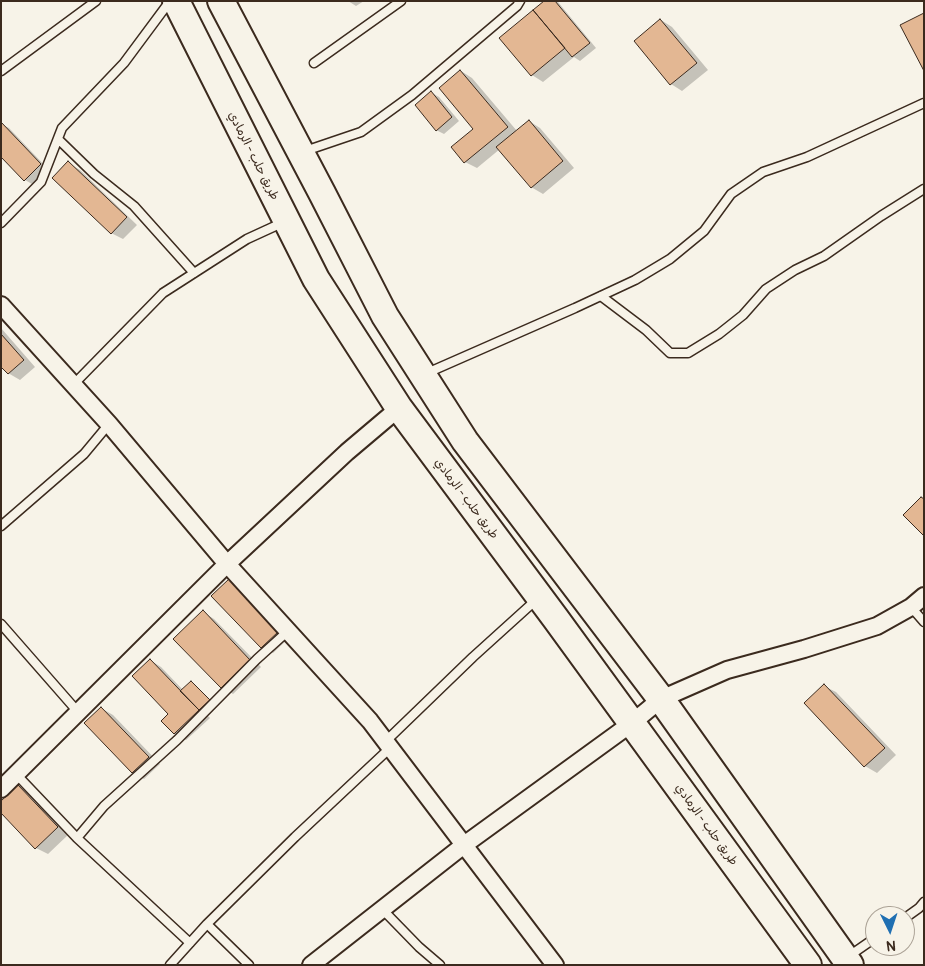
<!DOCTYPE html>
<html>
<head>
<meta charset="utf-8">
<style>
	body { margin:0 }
	#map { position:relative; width:925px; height:966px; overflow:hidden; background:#f7f3e8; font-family:Pangolin,sans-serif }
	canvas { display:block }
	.frame { position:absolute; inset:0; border:2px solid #3b2a1e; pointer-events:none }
	.north { position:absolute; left:865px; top:906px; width:50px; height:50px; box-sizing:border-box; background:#f7f3e8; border:1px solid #aca397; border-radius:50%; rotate:176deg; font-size:14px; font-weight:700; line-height:20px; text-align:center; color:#3b2a1e }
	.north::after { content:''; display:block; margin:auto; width:18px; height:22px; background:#1f6fb2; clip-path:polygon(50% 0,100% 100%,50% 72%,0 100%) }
</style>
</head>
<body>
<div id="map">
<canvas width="925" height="966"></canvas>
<div class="frame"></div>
<div class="north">N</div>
</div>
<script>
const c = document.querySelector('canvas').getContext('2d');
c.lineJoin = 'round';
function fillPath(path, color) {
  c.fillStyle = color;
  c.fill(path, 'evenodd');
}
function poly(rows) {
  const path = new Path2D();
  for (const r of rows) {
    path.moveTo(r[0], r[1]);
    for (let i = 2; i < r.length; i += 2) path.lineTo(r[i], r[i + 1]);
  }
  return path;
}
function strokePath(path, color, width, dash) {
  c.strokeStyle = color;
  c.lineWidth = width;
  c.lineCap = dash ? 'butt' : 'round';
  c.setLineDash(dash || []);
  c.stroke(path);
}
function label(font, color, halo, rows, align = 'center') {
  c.font = font + ' Pangolin,"Playpen Sans Arabic",sans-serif';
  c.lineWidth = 4;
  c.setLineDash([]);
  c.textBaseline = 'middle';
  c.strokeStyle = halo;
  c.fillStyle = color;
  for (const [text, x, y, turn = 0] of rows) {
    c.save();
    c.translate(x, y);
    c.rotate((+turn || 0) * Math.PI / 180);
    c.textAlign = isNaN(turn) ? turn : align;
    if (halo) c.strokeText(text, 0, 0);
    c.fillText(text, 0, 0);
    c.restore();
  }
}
fillPath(poly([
	[348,1,364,1,356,6],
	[546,1,558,2,596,48,580,61,574,57,543,82,532,75],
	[661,20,672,27,708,70,682,91,671,84],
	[461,71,472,78,517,131,529,121,540,128,574,168,543,194,531,187,500,149,477,168,465,162,475,129],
	[432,93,439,97,459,121,444,134,436,130],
	[1,124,9,128,48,169,32,184,25,180],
	[68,163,80,170,137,225,123,239,111,233],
	[1,328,35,367,20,380,8,373,1,365],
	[229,581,241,588,289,638,273,653,262,647],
	[203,612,214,619,261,667,233,694,222,687],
	[150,660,161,667,183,690,191,682,212,703,203,711,210,718,186,740,175,734,162,721,170,714],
	[824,686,836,692,896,755,877,773,865,766,805,703],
	[101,708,113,715,160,764,144,779,132,772],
	[18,787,30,793,69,834,48,854,36,848]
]), '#0003');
const building = poly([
	[544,1,555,1,590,43,572,57,533,10,544,1],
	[533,10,565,48,531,76,499,38,533,10],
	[924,13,924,71,900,25,924,13],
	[660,19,697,63,670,85,634,41,660,19],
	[460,70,508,127,464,163,451,147,473,129,439,88,460,70],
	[431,91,452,117,436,131,415,105,431,91],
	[529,120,563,161,531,188,496,147,529,120],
	[1,122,41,164,24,181,1,157,1,122],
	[68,161,127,217,111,234,52,178,68,161],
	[1,334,24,360,8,374,1,367,1,334],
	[921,497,924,499,924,536,903,515,921,497],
	[229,579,279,631,261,648,211,596,229,579],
	[203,610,250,660,221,688,173,639,203,610],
	[150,659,199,710,174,734,161,721,168,714,132,676,150,659],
	[191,681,210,700,199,710,180,691,191,681],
	[824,684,885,748,864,767,804,703,824,684],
	[101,707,149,757,132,773,84,723,101,707],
	[18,785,58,827,35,849,1,813,1,801,18,785]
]);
fillPath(building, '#e3b793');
strokePath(building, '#3b2a1e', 1);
const service = poly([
	[314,63,401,1],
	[1,71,96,1],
	[58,139,94,174,134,206,194,273],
	[305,151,361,132,412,95,517,6,520,1],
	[1,223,41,182,62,128,124,63,170,1],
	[601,296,646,330,670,353,688,353,719,334,743,315,766,289,795,270,824,256,881,216,924,189],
	[427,373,575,308,635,280,670,259,704,231,731,194,763,172,807,157,924,103],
	[73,385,163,293,247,239,284,222],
	[1,526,84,454,109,424],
	[911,607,924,622],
	[1,624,78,712],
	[386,741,473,657,536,600],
	[16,774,77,838,190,943],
	[77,838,104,806,177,740,257,659,288,631],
	[382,909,419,947,440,965],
	[905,918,919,908,924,902],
	[207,924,249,965],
	[849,956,875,938],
	[170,965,207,924,295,837,390,748]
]);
const minor = poly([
	[1,305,109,424,227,564,370,721,555,965],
	[1,789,227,564,347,452,399,408],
	[311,965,464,845,632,723,661,699,727,670,804,649,877,626,911,607,924,596]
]);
const trunk = poly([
	[176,1,316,279,399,408,556,619,808,965],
	[221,1,322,193,385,316,465,441,661,699,850,965]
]);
strokePath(service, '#3b2a1e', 11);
strokePath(minor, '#3b2a1e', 20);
strokePath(trunk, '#3b2a1e', 30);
strokePath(service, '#f7f3e8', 8);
strokePath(minor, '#f7f3e8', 16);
strokePath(trunk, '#f7f3e8', 26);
label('12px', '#3b2a1e', '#f7f3e8', [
	["طريق حلب - الرمادي",253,156,63],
	["طريق حلب - الرمادي",466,499,53],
	["طريق حلب - الرمادي",706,825,54]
]);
</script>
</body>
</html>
